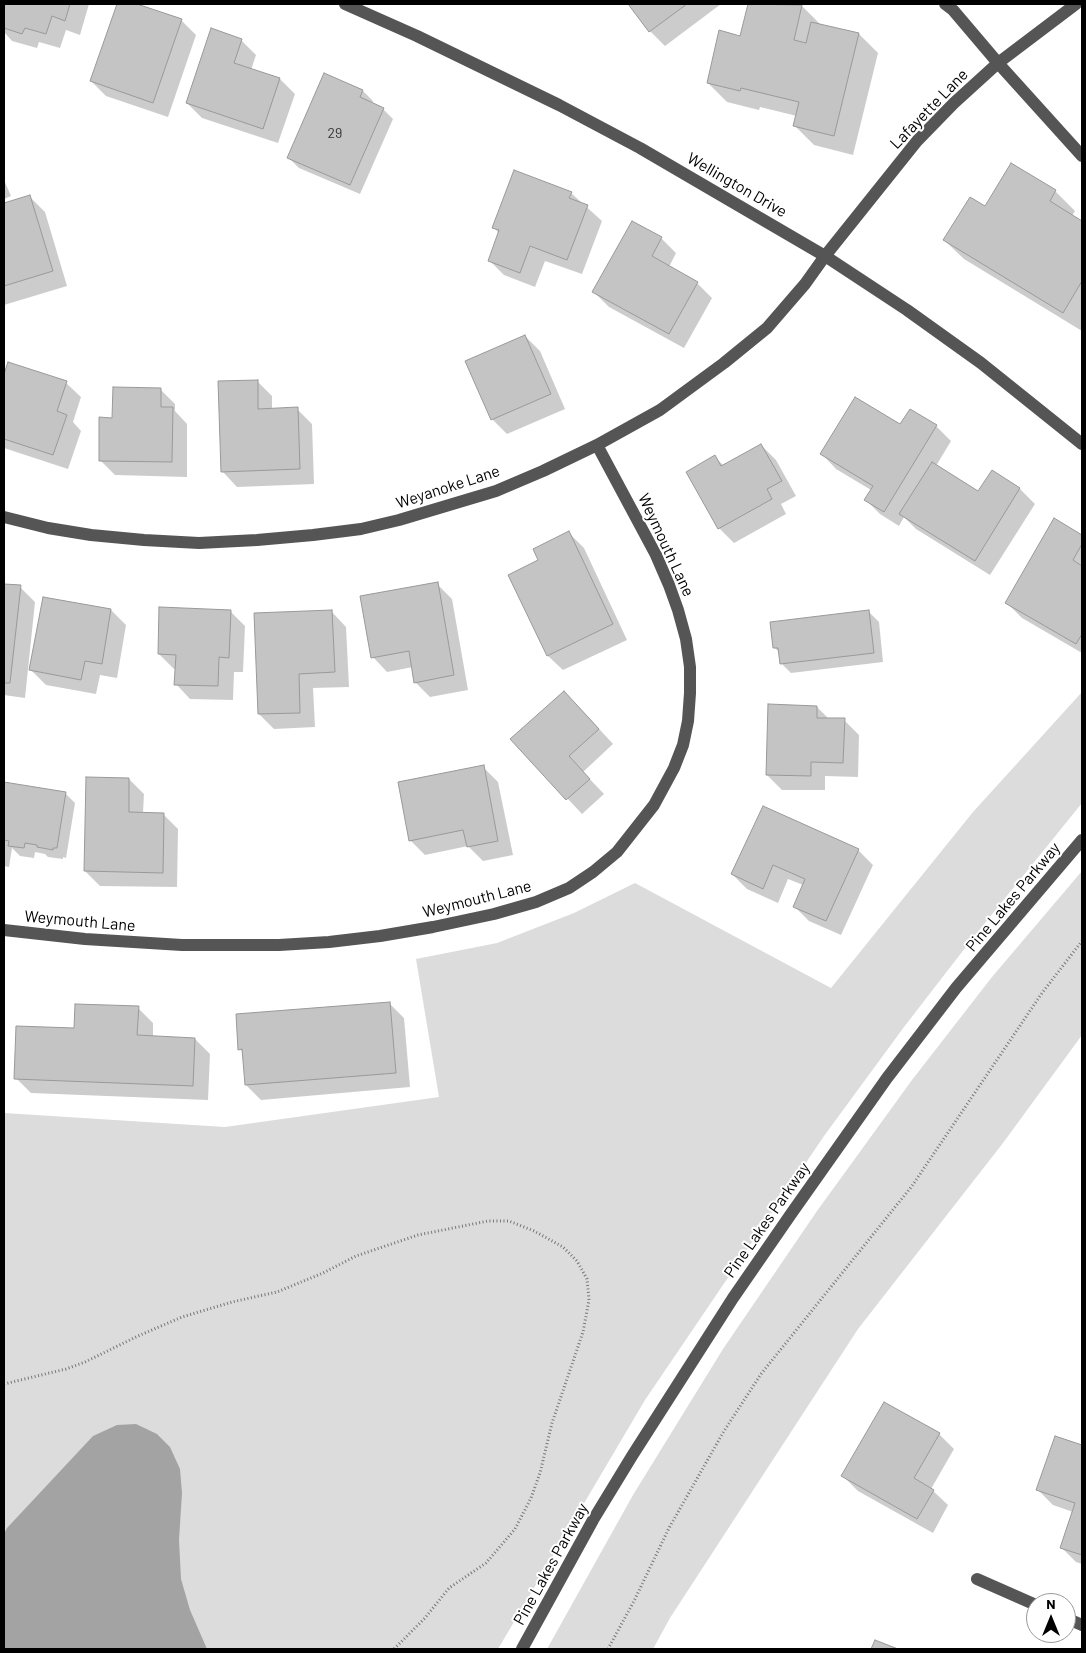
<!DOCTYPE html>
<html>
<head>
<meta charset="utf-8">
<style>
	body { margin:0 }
	#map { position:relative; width:1086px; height:1653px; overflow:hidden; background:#fff; font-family:Barlow,sans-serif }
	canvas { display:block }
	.frame { position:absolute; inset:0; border:5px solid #000; pointer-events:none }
	.north { position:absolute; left:1026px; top:1593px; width:50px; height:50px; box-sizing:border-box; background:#fff; border:1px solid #999; border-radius:50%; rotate:0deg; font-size:14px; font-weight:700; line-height:20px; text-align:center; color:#000 }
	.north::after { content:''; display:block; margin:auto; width:18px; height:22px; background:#000; clip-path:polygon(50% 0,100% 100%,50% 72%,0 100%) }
</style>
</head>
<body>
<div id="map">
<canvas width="1086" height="1653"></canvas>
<div class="frame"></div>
<div class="north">N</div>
</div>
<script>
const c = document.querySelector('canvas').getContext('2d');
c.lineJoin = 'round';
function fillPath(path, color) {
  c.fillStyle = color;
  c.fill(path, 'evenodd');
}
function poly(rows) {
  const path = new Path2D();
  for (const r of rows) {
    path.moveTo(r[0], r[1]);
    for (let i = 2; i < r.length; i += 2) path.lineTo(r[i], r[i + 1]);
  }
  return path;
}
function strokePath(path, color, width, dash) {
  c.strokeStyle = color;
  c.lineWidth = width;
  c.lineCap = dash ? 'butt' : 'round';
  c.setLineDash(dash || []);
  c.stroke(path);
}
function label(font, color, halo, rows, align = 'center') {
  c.font = font + ' Barlow,sans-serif';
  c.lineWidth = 4;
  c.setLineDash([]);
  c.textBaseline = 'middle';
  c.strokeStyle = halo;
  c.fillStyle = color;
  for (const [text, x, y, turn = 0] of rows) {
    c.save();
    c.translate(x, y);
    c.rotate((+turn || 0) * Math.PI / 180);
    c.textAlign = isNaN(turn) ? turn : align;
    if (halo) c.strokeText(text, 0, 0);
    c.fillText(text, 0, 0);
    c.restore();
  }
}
fillPath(poly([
	[1082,692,1082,803,972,939,904,1027,824,1136,645,1400,498,1649,4,1649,4,1113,225,1127,439,1097,416,959,497,943,574,913,635,883,831,988,973,812],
	[1082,871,1082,1035,1003,1143,858,1329,670,1618,653,1649,547,1649,633,1495,723,1349,817,1211,912,1080,992,977]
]), '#dcdcdc');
fillPath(poly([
	[136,1424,157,1434,170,1447,180,1469,182,1493,179,1540,181,1579,190,1610,207,1649,4,1649,4,1534,7,1528,93,1436,117,1425]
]), '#a3a3a3');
fillPath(poly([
	[4,4,89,4,80,35,66,30,60,48,39,42,37,48,12,41,4,32],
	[119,4,134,4,181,20,196,35,168,117,106,96,91,81],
	[629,4,721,4,665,46,650,31],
	[750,4,792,4,802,6,821,25,859,34,878,53,853,155,814,145,794,125,797,116,760,107,759,110,727,102,708,83,741,37],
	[241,40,256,55,251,70,280,79,295,94,278,143,202,118,187,103],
	[363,91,373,101,372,103,383,109,393,119,360,194,299,168,289,158],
	[4,180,11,196,4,199],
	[1055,191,1075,211,1072,216,1082,222,1082,331,964,259,944,240,986,208],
	[571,193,602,221,582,274,545,261,535,287,504,275,489,260,499,233,494,228],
	[30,197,45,212,67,286,4,305,4,204],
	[632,223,661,238,676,253,669,267,697,283,712,298,684,348,609,307,594,292],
	[525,336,540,351,565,409,507,434,492,419],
	[9,363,66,383,81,397,73,422,81,431,68,469,4,448,4,378],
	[257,381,272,396,272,410,297,409,312,424,314,484,237,487,223,472],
	[160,389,175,404,175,411,187,424,187,477,115,475,100,460,113,419],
	[901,426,936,426,951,441,936,466,979,493,992,472,1020,489,1035,504,990,575,916,529,904,517,899,526,880,514,866,500,871,490,836,469,822,454],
	[761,445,776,460,796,496,781,504,786,514,734,543,719,528,687,472,715,457,724,466],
	[1054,520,1082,536,1082,653,1022,618,1007,603],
	[569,533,584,548,627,640,563,670,548,656,509,576,540,560],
	[437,584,452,599,468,690,430,697,415,682,413,667,387,672,373,657],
	[4,585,20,587,35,602,25,698,4,695],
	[44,599,111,610,126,625,117,678,100,675,96,694,46,685,31,670],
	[230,611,245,626,243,672,234,672,233,700,190,699,176,684,176,669,174,669,159,654],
	[332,612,346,627,349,687,313,688,315,727,274,729,259,714],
	[869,612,879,622,883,662,791,673,781,663,780,653,775,648],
	[579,707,613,744,583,772,604,794,582,814,512,739],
	[817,707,829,719,844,720,859,735,858,777,825,776,825,790,782,790,767,775],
	[483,767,498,782,513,855,483,861,468,846,425,855,410,840],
	[129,779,144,794,143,813,163,814,178,829,177,887,100,886,85,871],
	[4,783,65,793,75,803,66,858,63,857,63,859,48,857,45,854,35,852,34,858,20,856,12,848,9,867,4,866],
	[763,808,858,850,873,865,841,935,809,921,794,906,803,885,788,879,778,903,747,889,732,874],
	[389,1003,404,1018,410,1087,261,1100,246,1085,244,1054,240,1049],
	[138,1008,153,1023,153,1037,195,1039,210,1054,208,1100,31,1093,16,1078,75,1030],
	[939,1434,954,1449,931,1489,948,1505,933,1533,858,1491,843,1476],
	[1055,1437,1082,1447,1082,1564,1076,1562,1061,1547,1073,1512,1053,1505,1038,1490]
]), '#0003');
const building = poly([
	[4,4,70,4,65,21,52,16,46,34,25,28,22,34,4,28,4,4],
	[117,4,137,4,182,19,153,103,90,81,117,4],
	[628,4,687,4,649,32,628,4],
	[748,4,802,5,794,40,806,43,811,22,859,33,834,136,793,126,799,102,741,88,740,91,707,83,719,30,740,36,748,4],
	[211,28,242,39,234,63,280,78,263,129,186,103,211,28],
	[324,73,363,90,360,97,384,108,350,185,287,158,324,73],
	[1011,163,1056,190,1050,201,1082,221,1082,281,1063,313,943,240,970,197,985,206,1011,163],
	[514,170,572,192,569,198,588,205,567,260,530,246,520,273,488,261,499,230,492,228,514,170],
	[30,195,53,271,4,286,4,203,30,195],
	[632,221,662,237,652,256,698,282,669,334,592,292,632,221],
	[525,335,551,394,491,420,465,361,525,335],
	[8,362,67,381,57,411,67,415,53,455,4,439,4,374,8,362],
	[258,380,258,409,298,407,300,469,221,472,218,381,258,380],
	[113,387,161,388,161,407,173,407,172,462,99,461,99,417,112,418,113,387],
	[855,397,900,424,910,409,937,425,884,512,864,500,873,486,820,454,855,397],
	[761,444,782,481,767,489,772,499,718,529,686,472,715,455,721,466,761,444],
	[932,462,978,491,992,470,1020,488,975,561,899,514,932,462],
	[1054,518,1082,535,1082,544,1073,560,1082,566,1082,634,1076,644,1005,603,1054,518],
	[569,531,613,624,547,656,508,575,538,560,533,549,569,531],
	[438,582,454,675,414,683,409,651,371,658,360,596,438,582],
	[4,584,21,585,10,683,4,683,4,584],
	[43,597,111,609,102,664,85,661,81,680,29,670,43,597],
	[159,607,231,610,229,658,219,657,218,686,174,685,176,655,158,654,159,607],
	[332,610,335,672,299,674,300,713,258,714,254,613,332,610],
	[869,610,874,653,780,664,778,648,773,648,770,622,869,610],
	[564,691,599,729,569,756,590,779,566,800,510,739,564,691],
	[768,704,817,706,817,718,845,718,843,763,811,762,811,776,766,775,768,704],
	[484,765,498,841,467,847,463,830,409,841,398,782,484,765],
	[86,777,129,778,129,812,164,813,163,873,84,871,86,777],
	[4,782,66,792,57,848,53,848,53,850,37,847,37,845,25,843,24,848,8,846,9,841,4,840,4,782],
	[763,806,859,849,826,921,793,907,805,879,773,865,763,889,731,874,763,806],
	[390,1002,396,1073,245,1085,242,1049,238,1050,236,1014,390,1002],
	[75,1004,139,1006,137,1035,195,1038,193,1086,14,1079,16,1026,74,1028,75,1004],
	[884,1402,940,1433,914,1478,934,1490,917,1519,841,1476,884,1402],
	[1055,1436,1082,1445,1082,1555,1060,1548,1075,1503,1036,1490,1055,1436],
	[875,1640,898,1649,871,1649,875,1640]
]);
fillPath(building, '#c4c4c4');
strokePath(building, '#999', 1);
strokePath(poly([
	[4,1384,66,1369,85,1362,138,1336,182,1317,232,1302,277,1292,323,1273,356,1256,418,1235,488,1221,509,1221,534,1231,563,1247,577,1261,587,1279,589,1300,583,1332,552,1423,540,1473,531,1498,515,1529,486,1563,449,1588,425,1618,394,1649],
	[608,1649,634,1601,669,1528,724,1431,761,1374,912,1186,1042,993,1082,941]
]), '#777', 3, [1, 2.5]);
strokePath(poly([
	[345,4,417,36,559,105,640,148,825,256,907,310,981,363,1082,444],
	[945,4,953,10,998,63,1082,156],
	[4,517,48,528,91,535,144,540,199,543,257,540,313,535,361,529,399,520,496,491,543,471,597,445,660,410,724,363,767,328,805,284,825,256,917,141,954,103,998,63,1076,4],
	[4,930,85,939,182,945,279,945,329,942,380,936,433,927,494,914,536,902,569,888,593,872,617,852,654,805,674,768,683,745,688,721,690,693,690,667,686,639,678,610,669,585,656,555,597,445],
	[977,1579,1036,1605],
	[1066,1618,1082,1625],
	[522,1649,593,1520,632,1456,733,1298,791,1214,887,1078,956,988,1082,840]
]), '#555', 12);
label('14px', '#313131', null, [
	["29",335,133]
]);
label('16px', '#000', '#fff', [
	["Lafayette Lane",929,109,-46],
	["Wellington Drive",737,185,30],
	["Weyanoke Lane",448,487,-18],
	["Weymouth Lane",666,545,65],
	["Pine Lakes Parkway",1013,897,-50],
	["Weymouth Lane",477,899,-14],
	["Weymouth Lane",80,921,5],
	["Pine Lakes Parkway",767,1220,-55],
	["Pine Lakes Parkway",551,1564,-61]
]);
</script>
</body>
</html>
